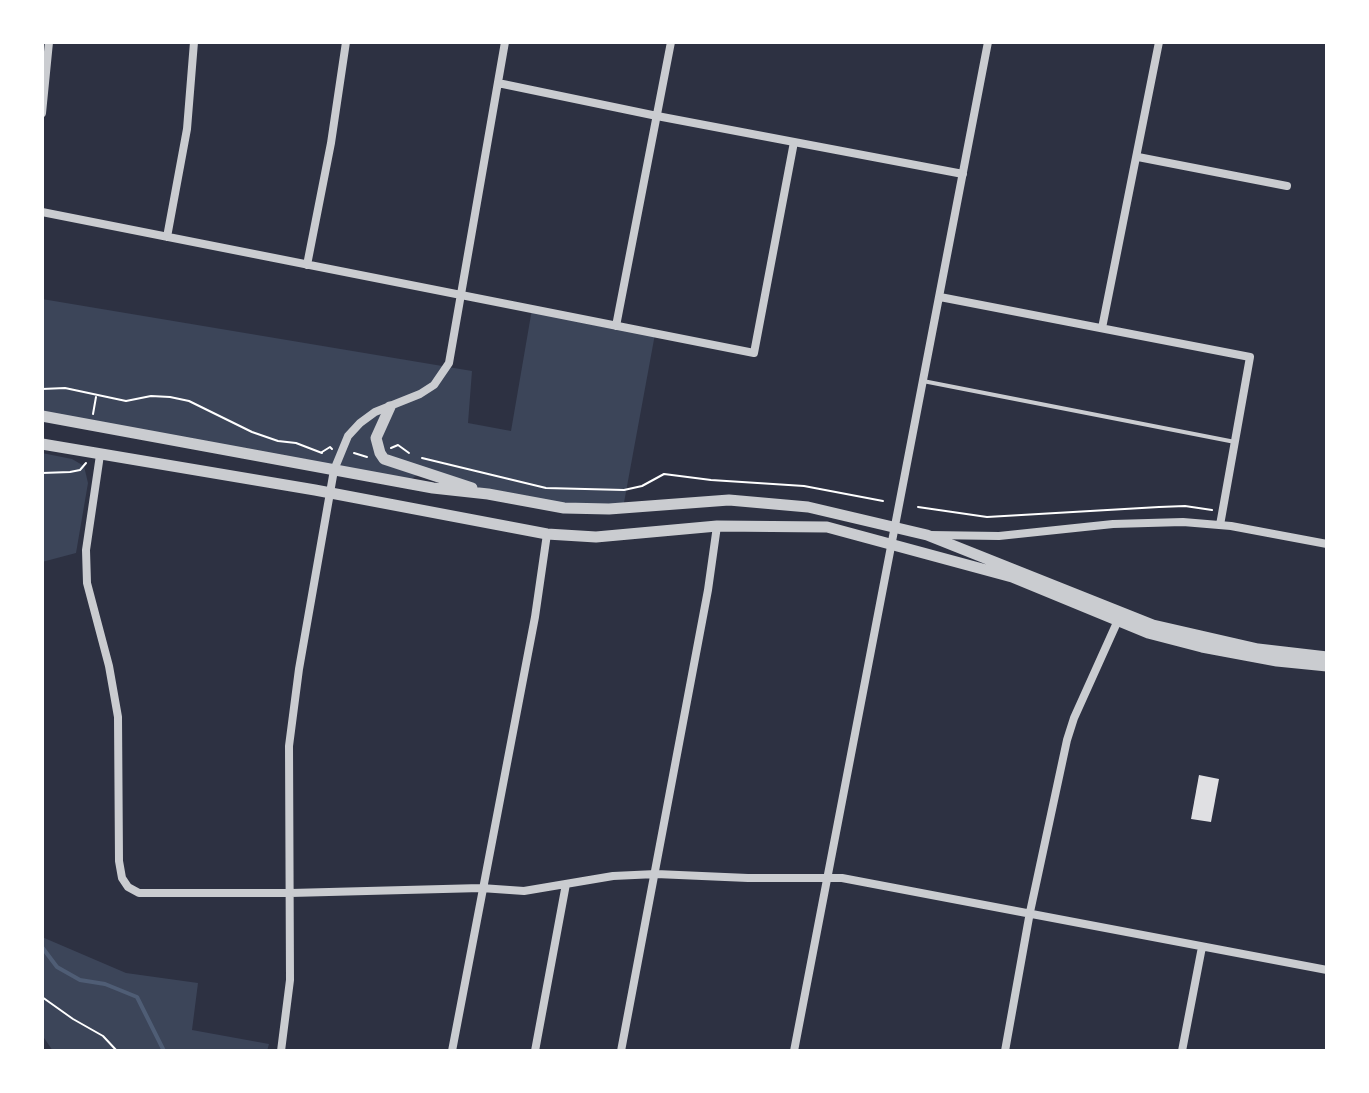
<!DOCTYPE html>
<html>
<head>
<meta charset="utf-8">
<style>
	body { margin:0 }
	#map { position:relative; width:1369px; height:1093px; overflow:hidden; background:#2d3142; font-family:"Exo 2",sans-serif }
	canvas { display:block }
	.frame { position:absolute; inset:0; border:44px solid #fff; pointer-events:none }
</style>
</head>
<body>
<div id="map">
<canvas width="1369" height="1093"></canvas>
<div class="frame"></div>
</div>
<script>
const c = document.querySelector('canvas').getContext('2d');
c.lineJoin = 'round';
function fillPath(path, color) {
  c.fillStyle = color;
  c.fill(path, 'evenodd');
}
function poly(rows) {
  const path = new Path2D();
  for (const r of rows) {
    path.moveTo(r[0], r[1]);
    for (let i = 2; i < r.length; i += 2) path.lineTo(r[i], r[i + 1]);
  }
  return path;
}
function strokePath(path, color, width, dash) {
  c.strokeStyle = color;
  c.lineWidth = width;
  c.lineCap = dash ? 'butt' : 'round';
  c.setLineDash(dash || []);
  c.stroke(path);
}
fillPath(poly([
	[42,299,472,371,468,423,511,431,532,309,655,334,623,508,533,503,422,472,405,483,42,413],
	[42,453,72,459,84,466,88,483,76,553,42,562],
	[42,937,126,973,198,983,192,1030,269,1044,267,1051,53,1051,42,1035]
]), '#3c4559');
strokePath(poly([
	[42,947,57,967,80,980,105,984,137,997,164,1051]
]), '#4f5d75', 4);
fillPath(poly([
	[1199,775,1219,779,1211,822,1191,819]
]), '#e0e0e3');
strokePath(poly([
	[42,389,65,388,126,401,151,396,170,397,189,401,252,432,278,441,296,443,322,453],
	[93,414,96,397],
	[391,448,398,445,409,453],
	[322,452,330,447,332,449],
	[354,453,367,457],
	[422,458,546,488,624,490,642,486,664,474,711,480,804,486,883,501],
	[42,473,70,472,80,470,86,463],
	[918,507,987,517,1159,507,1185,506,1212,510],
	[42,997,73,1019,103,1036,117,1051]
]), '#fff', 2);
strokePath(poly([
	[923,381,1235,442]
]), '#caccd0', 4);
strokePath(poly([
	[498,83,657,116,963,174],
	[42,113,49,42],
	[1138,157,1287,186],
	[42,212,754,353,794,142],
	[167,237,187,129,194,42],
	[307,265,331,143,346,42],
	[940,297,1250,357,1220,525],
	[616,326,671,42],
	[1102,328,1159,42],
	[100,455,86,550,87,583,109,666,118,717,119,861,122,878,128,887,139,893,291,893,481,888,524,891,613,876,656,874,748,878,842,878,1327,970],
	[930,535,999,536,1113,524,1183,522,1231,526,1327,544],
	[281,1051,290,980,289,746,299,669,334,470,348,436,360,423,375,412,420,394,434,385,449,363,505,42],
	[452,1051,535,617,547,534],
	[535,1051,566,884],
	[621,1051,708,590,717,526],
	[794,1051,988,42],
	[1005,1051,1030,912,1067,740,1074,718,1119,618],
	[1182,1051,1202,947]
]), '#caccd0', 8);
strokePath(poly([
	[390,407,376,438,380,453,384,459,472,488],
	[42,416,433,488,488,494,564,508,609,509,729,500,808,507,927,535,1153,625,1258,649,1327,657],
	[42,444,315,490,547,534,596,537,717,526,827,527,1012,577,1148,633,1202,647,1277,661,1327,666]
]), '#caccd0', 11);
</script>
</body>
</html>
